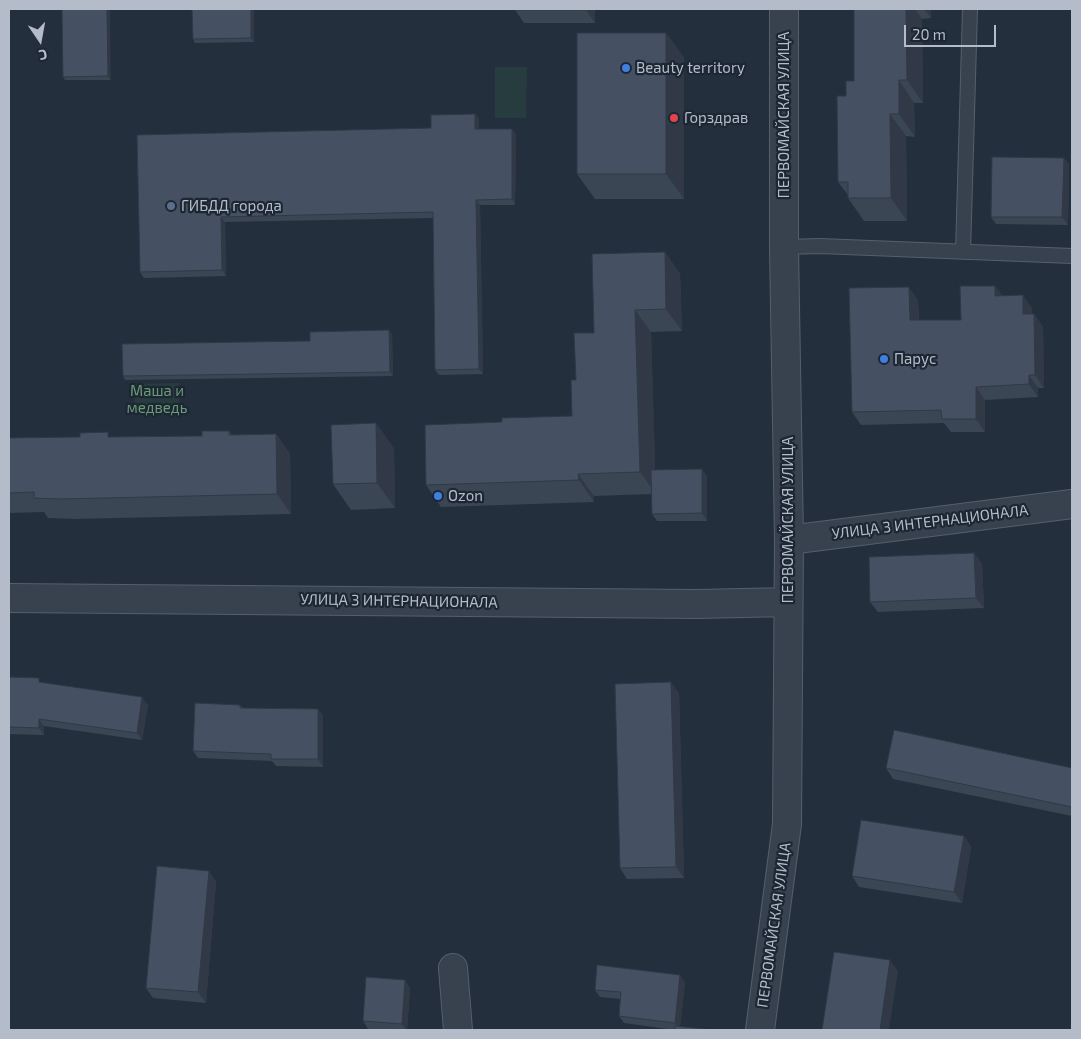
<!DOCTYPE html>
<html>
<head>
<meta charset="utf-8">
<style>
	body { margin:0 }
	#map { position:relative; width:1081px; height:1039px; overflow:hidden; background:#242f3e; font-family:"Exo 2",sans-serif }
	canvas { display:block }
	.frame { position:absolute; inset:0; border:10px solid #b4bcc9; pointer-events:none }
	.north { position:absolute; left:15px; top:15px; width:50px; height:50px; -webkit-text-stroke:4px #1d2633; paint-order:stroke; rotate:168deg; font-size:14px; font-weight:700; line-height:20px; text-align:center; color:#b4bcc9 }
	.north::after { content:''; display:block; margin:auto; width:18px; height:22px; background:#b4bcc9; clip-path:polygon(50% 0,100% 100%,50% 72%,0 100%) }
	.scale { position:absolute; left:904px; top:25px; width:92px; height:22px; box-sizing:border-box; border:2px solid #b4bcc9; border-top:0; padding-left:6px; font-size:15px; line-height:18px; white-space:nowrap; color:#b4bcc9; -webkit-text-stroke:4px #1d2633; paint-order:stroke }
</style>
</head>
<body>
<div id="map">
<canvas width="1081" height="1039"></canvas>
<div class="frame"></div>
<div class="north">С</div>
<div class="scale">20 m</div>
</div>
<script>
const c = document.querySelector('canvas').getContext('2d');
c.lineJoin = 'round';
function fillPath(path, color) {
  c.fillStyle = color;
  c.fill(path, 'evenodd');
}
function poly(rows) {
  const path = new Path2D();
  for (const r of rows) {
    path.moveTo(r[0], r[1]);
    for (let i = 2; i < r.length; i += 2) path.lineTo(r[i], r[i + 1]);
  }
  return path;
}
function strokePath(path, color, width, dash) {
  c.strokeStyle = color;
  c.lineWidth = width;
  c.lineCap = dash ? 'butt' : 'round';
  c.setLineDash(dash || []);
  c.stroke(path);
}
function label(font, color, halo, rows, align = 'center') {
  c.font = font + ' "Exo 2",sans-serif';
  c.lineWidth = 4.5;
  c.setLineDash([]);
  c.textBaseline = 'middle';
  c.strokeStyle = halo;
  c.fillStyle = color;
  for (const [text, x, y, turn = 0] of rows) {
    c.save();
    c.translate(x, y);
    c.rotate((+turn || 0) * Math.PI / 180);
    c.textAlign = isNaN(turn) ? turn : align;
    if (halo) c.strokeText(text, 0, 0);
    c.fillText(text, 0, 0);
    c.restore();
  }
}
fillPath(poly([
	[495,67,527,67,526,118,495,118],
	[179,383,179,415,135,415,134,384]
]), '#263c3f');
const lane = poly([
	[784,247,820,246,1072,256],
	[963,252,970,9]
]);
const street = poly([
	[789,540,1072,504],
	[9,598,697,604,788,602],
	[453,968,458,1030],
	[760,1030,787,824,789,540,784,247,784,9]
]);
strokePath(lane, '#565f6c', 16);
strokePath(street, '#565f6c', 30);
strokePath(lane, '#38414e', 14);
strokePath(street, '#38414e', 28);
fillPath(poly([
	[62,9,111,80,65,80,63,77],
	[192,9,254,9,254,42,195,43,193,39],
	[515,9,595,9,595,23,524,23,515,10],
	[854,9,931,9,931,18,922,19,923,103,914,103,915,137,906,136,907,221,864,221,848,198,848,195,838,182,846,96,854,81],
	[666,33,684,58,684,199,595,199,577,174],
	[475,114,479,119,479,129,512,129,516,135,515,205,480,205,483,374,439,375,435,370,433,218,225,222,226,276,144,278,140,272,137,135,431,128],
	[1064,158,1069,165,1068,225,996,224,991,217],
	[665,252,680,274,682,331,651,332,655,470,702,469,707,477,707,521,657,521,652,514,652,494,594,496,594,502,441,507,426,485,502,422,572,416,576,380,594,333],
	[995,286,1002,295,1032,308,1032,314,1034,314,1043,327,1044,388,1038,388,1038,397,985,400,985,432,951,432,944,423,861,425,852,412,918,300,919,320,961,320],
	[392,334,393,376,125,380,123,376,310,341],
	[229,431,232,435,276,434,290,454,291,514,74,519,48,518,44,512,9,513,9,438,202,436],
	[394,448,395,508,351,510,333,484],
	[974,553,982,564,984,608,878,612,870,602],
	[9,677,43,683,148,705,142,740,44,726,44,735,9,734],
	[679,693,684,878,627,879,620,868],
	[240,705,243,708,318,709,323,716,323,767,276,766,272,761,198,758,193,751],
	[886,768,1072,768,1072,816,893,779],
	[964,836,971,847,962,903,859,887,852,876],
	[209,871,216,882,206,1003,153,998,146,988],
	[405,980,410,988,407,1030,388,1030,368,1029,363,1021],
	[685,982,680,1026,675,1030,624,1023,619,1016,620,999,600,997,595,990]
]), '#3b4654');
fillPath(poly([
	[107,9,110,9,111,80,108,76],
	[251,9,254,9,254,42,251,38],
	[586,9,595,9,595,23,586,10],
	[906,9,915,9,922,19,923,103,907,80],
	[924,9,931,9,931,18],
	[666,33,684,58,684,199,666,174],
	[899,80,914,103,915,137,899,114],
	[475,114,479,119,479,135,475,129],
	[890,114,906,136,907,221,891,198],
	[512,129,516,135,515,205,512,199],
	[1064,158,1069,165,1068,225,1062,217],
	[476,200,480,205,483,374,479,369],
	[221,217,225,222,226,276,222,270],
	[665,252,680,274,682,331,666,309],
	[995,286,1005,299,995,296],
	[909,287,918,300,919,333,910,320],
	[1023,295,1032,308,1033,327,1023,314],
	[635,310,651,332,656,494,640,472],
	[1034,314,1043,327,1044,388,1035,375],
	[389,330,392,334,393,376,390,372],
	[1029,375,1038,388,1038,397,1029,384],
	[976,387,985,400,985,432,976,419],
	[376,423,394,448,395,508,377,483],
	[276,434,290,454,291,514,277,494],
	[702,469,707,477,707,521,702,513],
	[578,474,594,496,594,502,579,480],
	[974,553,982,564,984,608,976,598],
	[671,682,679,693,684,878,676,867],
	[142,697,148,705,142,740,137,733],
	[318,709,323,716,323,767,318,759],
	[39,719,44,726,44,735,39,728],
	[964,836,971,847,962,903,954,892],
	[209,871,216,882,206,1003,198,992],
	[890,960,898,971,889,1030,880,1030],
	[680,975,685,982,680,1030,675,1023],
	[405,980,410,988,407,1030,406,1030,402,1024]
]), '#303945');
const building = poly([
	[62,9,107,9,108,76,63,77,62,9],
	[192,9,251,9,251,38,193,39,192,9],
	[515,9,586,9,586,10,515,10,515,9],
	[854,9,906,9,907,80,899,80,899,114,890,114,891,198,848,198,848,182,838,182,837,96,846,96,846,81,854,81,854,9],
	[577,33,666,33,666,174,577,174,577,33],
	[475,114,475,129,512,129,512,199,476,200,479,369,435,370,433,212,221,217,222,270,140,272,137,135,431,128,431,115,475,114],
	[992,157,1064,158,1062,217,991,217,992,157],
	[665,252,666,309,635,310,640,472,578,474,579,480,426,485,425,425,502,422,502,418,572,416,571,380,576,380,574,333,594,333,592,254,665,252],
	[960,286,995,286,995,296,1023,295,1023,314,1034,314,1035,375,1029,375,1029,384,976,387,976,419,942,419,941,410,852,412,849,288,909,287,910,320,961,320,960,286],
	[389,330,390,372,123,376,122,344,310,341,310,332,389,330],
	[376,423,377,483,333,484,331,425,376,423],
	[202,431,229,431,229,435,276,434,277,494,60,499,34,498,34,492,9,493,9,438,80,437,80,433,108,432,108,437,202,436,202,431],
	[702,469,702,513,652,514,651,470,702,469],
	[974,553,976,598,870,602,869,557,974,553],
	[9,677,39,678,39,682,142,697,137,733,39,719,39,728,9,727,9,677],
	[671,682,676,867,620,868,615,684,671,682],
	[195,703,240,705,240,708,318,709,318,759,271,759,271,754,193,751,195,703],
	[894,730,1072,768,1072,807,886,768,894,730],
	[861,820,964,836,954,892,852,876,861,820],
	[157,866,209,871,198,992,146,988,157,866],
	[834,952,890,960,880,1030,822,1030,834,952],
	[597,965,680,975,675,1023,619,1016,621,992,595,990,597,965],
	[366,977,405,980,402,1024,363,1021,366,977],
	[675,1026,714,1030,675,1030,675,1026]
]);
fillPath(building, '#455162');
strokePath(building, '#303945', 1);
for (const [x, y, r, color] of [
	[626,68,5,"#3f7fe0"],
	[674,118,5,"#e0444e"],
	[171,206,5,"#5c6f8a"],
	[884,359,5,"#3f7fe0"],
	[438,496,5,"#3f7fe0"]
]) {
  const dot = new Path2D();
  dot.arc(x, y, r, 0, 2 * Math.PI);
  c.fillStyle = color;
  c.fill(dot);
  strokePath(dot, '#1d2633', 2);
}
label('15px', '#b4bcc9', '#1d2633', [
	["Beauty territory",636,68],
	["Горздрав",684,118],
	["ГИБДД города",181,206],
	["Парус",894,359],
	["Ozon",448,496]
], 'left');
label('15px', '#b4bcc9', '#1d2633', [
	["ПЕРВОМАЙСКАЯ УЛИЦА",784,115,-90],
	["ПЕРВОМАЙСКАЯ УЛИЦА",788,520,-90],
	["УЛИЦА 3 ИНТЕРНАЦИОНАЛА",930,522,-7],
	["УЛИЦА 3 ИНТЕРНАЦИОНАЛА",399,601,1],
	["ПЕРВОМАЙСКАЯ УЛИЦА",774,925,-82]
]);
label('15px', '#6b9a76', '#1d2633', [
	["Маша и",157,391],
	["медведь",157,408]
]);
</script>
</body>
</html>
